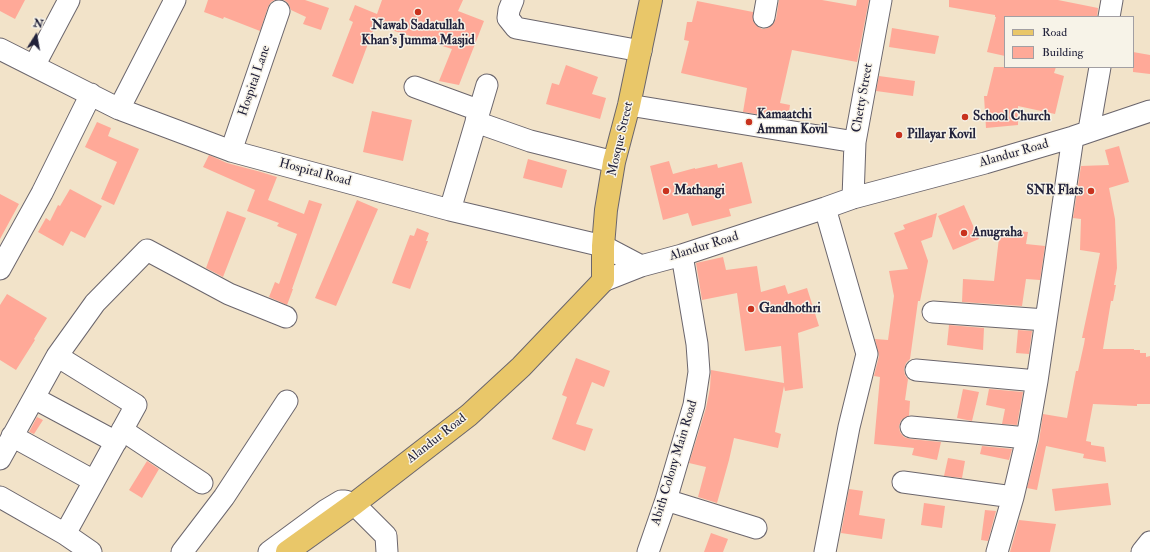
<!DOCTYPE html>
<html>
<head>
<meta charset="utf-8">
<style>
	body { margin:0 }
	#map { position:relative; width:1150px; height:552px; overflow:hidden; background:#f2e3c9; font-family:"IM FELL Double Pica",serif }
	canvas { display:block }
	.legend { position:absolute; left:1004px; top:16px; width:130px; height:52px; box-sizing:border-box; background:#f7f3e8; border:1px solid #a29fa3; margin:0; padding:5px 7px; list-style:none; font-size:12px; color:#22223b }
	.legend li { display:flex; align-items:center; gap:8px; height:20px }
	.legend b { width:20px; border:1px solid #a29fa3 }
	.north { position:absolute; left:16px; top:16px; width:40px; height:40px; -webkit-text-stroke:3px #f7f3e8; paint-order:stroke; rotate:11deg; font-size:11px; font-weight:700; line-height:16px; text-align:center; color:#22223b }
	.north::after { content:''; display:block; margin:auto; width:14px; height:18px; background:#22223b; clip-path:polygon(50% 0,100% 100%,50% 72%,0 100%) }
</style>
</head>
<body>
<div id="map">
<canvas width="1150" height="552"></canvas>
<ul class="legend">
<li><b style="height:5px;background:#e9c769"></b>Road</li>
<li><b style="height:11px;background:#ffa998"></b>Building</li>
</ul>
<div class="north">N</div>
</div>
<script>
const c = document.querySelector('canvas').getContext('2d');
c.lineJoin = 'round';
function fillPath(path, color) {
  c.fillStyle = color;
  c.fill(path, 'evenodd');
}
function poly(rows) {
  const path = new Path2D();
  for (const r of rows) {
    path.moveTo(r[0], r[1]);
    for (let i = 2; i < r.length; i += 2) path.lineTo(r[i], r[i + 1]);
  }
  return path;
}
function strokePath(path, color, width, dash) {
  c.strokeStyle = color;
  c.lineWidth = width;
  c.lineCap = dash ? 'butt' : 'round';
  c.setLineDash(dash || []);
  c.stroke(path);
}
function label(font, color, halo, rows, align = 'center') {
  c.font = font + ' "IM FELL Double Pica",serif';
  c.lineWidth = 3;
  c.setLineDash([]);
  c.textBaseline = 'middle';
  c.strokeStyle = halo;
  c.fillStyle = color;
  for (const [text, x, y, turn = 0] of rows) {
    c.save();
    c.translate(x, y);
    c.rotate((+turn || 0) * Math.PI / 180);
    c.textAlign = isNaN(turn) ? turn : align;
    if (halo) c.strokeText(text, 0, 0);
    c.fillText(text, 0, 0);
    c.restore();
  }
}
fillPath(poly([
	[0,0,25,0,15,19,0,11],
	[208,0,275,0,271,2,268,7,260,31,224,17,223,19,204,12],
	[284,0,305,0,329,8,321,30,303,24,306,17,291,10,288,3],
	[382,0,463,0,458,11,484,21,459,85,439,81,452,49,375,25,353,84,332,76,353,22,349,20,355,5,377,14],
	[779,0,822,0,856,6,857,0,869,0,857,62,792,50,780,103,790,105,788,119,743,112,747,88,681,73,689,41,684,40,687,22,692,22,697,1,753,12,753,21,757,26,762,29,768,28,773,24,776,19],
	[949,0,1058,0,1098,8,1097,17,1005,17,1005,56,987,52,996,17,995,17,995,15,949,7],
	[892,28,939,36,935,54,889,47],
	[1133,52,1150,55,1150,74,1133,72],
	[566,65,598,77,592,94,606,98,600,119,546,104,552,83,559,85],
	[994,67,1056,67,1054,73,1064,76,1055,114,1018,106,1018,125,986,128,984,96,987,96],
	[879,76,915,81,913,96,876,91],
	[372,111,412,120,403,161,363,152],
	[97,122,111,128,108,136,139,149,114,205,101,199,117,162,85,147],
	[1119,146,1129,182,1109,188,1115,219,1117,268,1114,285,1116,285,1113,301,1111,301,1103,349,1134,349,1134,350,1140,350,1140,353,1146,353,1146,357,1150,356,1150,404,1137,404,1137,406,1093,404,1086,441,1091,442,1091,445,1104,447,1106,462,1083,458,1084,454,1046,446,1037,490,1027,488,1039,441,1043,414,1067,418,1076,371,1078,371,1084,344,1085,338,1082,338,1083,333,1100,253,1080,250,1081,219,1073,218,1081,166,1109,165,1105,150],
	[209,155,227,163,261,172,277,177,268,200,304,214,309,200,322,204,292,289,293,289,287,305,269,297,275,282,279,284,297,234,277,226,279,223,247,211,255,190,203,167],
	[528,159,567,170,562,188,523,178],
	[669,161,673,174,695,168,695,169,717,164,718,168,742,162,752,203,729,209,731,216,692,226,688,213,663,220,650,166],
	[70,189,102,206,85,238,71,231,63,246,38,232,46,218,50,221,58,205,60,206],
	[0,194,19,204,0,239],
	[357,200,378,209,336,306,315,298],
	[964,205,979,239,953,250,938,216],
	[227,211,246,218,223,277,206,268],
	[937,213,932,237,921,241,928,261,920,301,918,301,910,359,906,363,904,369,905,375,908,379,905,400,910,401,909,416,901,420,899,426,900,432,904,437,910,439,941,442,937,460,912,455,914,448,874,444,880,377,874,376,879,356,875,339,888,340,894,296,889,271,908,269,894,233,905,229,903,225],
	[417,228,429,233,426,241,428,241,410,289,392,283,410,235,414,236],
	[1000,229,1028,232,1026,244,1045,246,1040,280,1026,279,1022,306,962,302,963,279,994,281],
	[723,257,726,270,757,266,761,292,785,285,788,294,807,288,819,326,798,333,803,388,785,391,784,386,775,432,781,434,778,448,734,438,729,460,717,503,698,497,706,467,689,463,706,408,710,388,711,370,784,383,781,346,745,351,737,293,702,300,696,263],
	[7,294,47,318,34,339,35,340,16,370,0,360,0,305],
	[949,325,984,328,983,350,947,345],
	[1018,330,1032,331,1029,354,1016,353],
	[576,358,610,371,604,387,592,382,576,424,593,429,585,451,552,439,567,397,562,395],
	[963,389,979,392,972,421,957,418],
	[989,389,1023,392,1017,425,1002,424,1005,409,986,405],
	[37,417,43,420,34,434,29,432],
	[982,446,1012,449,1009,460,980,454],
	[948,458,965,461,962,478,944,476],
	[147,461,159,469,142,498,129,490],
	[1108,483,1111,505,1055,511,1052,489],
	[849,489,863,491,859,515,885,519,882,539,841,533],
	[924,503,945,506,942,528,921,525],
	[985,510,996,511,988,541,981,540],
	[1019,520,1056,524,1050,552,1010,552],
	[711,533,728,539,723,552,704,552]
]), '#ffa998');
const minor = poly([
	[513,0,509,10,508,18,516,28,641,51],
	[764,17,767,0],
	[1109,17,1112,0],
	[0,49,119,109,231,151,450,210,603,246,641,266],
	[34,66,69,0],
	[415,87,478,110,476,122,530,141,614,162],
	[629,105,855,142],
	[119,109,175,0],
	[1089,130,1100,67],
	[231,151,279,11],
	[853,198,855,142,881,0],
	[825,208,867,354,849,427,825,552],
	[450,210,487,85],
	[0,269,42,193,91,94],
	[603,281,641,266,682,255,825,208,853,198,985,163,1073,137,1150,111],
	[933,312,1046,320],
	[57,356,136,405,65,534],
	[916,370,1037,381],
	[34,398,116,442],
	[911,427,1027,438],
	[122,430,202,483],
	[12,436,94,481],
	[0,459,57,356,95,303,147,250,229,294,286,317],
	[903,482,1013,497],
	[0,497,65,534,91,552],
	[666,500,756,528],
	[182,552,224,497,287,401],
	[269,552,326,510,341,501,345,501,354,504,386,536,387,552],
	[648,552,666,500,694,405,699,372,697,344,682,255],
	[997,552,1013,497,1027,438,1037,381,1073,137],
	[1142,552,1150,542]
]);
const major = poly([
	[287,552,354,504,469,415,521,367,603,281,603,246,606,210,614,162,629,105,651,0]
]);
strokePath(minor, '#6b666d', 23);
strokePath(major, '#6b666d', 24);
strokePath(minor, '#fff', 21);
strokePath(major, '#e9c769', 22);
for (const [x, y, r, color] of [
	[418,12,4,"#c8321e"],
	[965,117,4,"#c8321e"],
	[749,122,4,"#c8321e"],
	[899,135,4,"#c8321e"],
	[666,191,4,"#c8321e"],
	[1091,191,4,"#c8321e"],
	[964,233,4,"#c8321e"],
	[751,309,4,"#c8321e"]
]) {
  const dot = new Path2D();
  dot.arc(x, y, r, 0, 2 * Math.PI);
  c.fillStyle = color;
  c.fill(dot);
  strokePath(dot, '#f7f3e8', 1.5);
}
label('bold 13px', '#22223b', '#f7f3e8', [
	["Nawab Sadatullah",418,26,"center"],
	["Khan's Jumma Masjid",418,41,"center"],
	["Kamaatchi",757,115],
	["Amman Kovil",757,130],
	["School Church",973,117],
	["Pillayar Kovil",907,135],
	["Mathangi",674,191],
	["SNR Flats",1083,191,"right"],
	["Anugraha",972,233],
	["Gandhothri",759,309]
], 'left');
label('13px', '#22223b', '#f7f3e8', [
	["Hospital Lane",255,81,-71],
	["Chetty Street",863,98,-80],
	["Mosque Street",621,139,-77],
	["Alandur Road",1014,154,-16],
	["Hospital Road",315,173,15],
	["Alandur Road",704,247,-17],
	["Alandur Road",437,439,-38],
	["Abith Colony Main Road",675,463,-73]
]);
</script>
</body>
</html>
